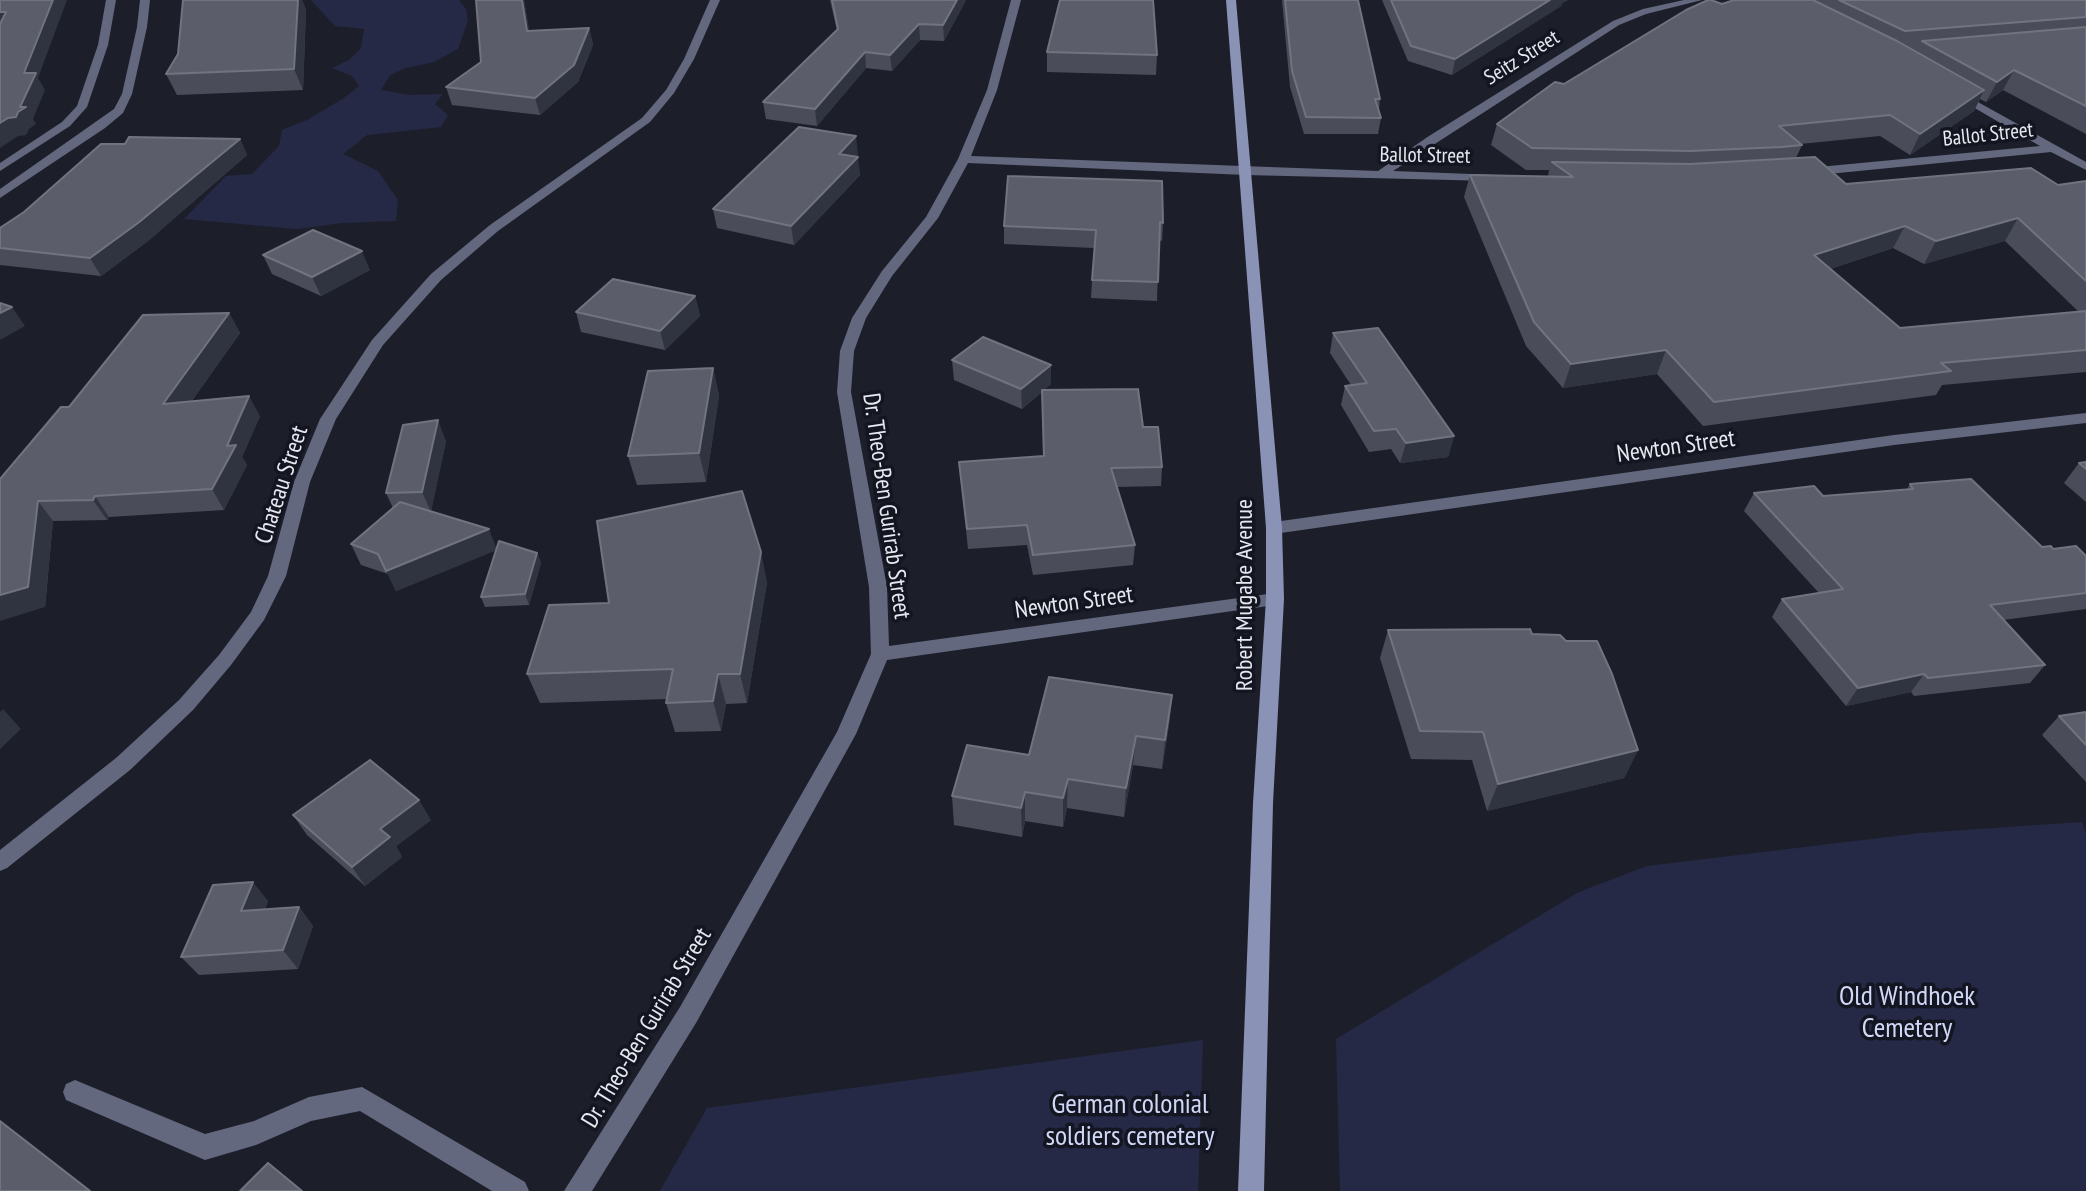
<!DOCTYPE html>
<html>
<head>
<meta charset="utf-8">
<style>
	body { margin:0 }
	canvas { display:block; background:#1c1f2a }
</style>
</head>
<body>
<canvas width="2086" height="1191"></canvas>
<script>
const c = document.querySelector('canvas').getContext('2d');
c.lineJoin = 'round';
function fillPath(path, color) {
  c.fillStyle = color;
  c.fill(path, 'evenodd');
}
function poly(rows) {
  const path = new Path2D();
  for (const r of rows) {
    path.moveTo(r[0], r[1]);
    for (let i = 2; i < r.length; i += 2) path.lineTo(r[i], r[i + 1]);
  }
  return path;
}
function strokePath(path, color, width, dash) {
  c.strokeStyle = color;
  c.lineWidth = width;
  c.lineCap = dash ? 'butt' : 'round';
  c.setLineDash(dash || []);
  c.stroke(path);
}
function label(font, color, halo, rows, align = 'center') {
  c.font = font + ' "PT Sans Narrow",sans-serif';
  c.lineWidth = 7;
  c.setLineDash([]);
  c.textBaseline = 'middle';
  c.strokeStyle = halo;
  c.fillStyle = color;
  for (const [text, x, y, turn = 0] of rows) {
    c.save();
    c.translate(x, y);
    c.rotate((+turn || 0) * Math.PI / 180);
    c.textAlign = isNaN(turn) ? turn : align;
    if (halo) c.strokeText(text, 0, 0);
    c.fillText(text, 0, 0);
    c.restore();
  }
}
fillPath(poly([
	[311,0,459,0,466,9,468,20,458,49,434,62,406,68,390,75,381,90,409,95,443,94,435,104,448,115,441,127,367,135,343,154,378,171,398,200,396,221,342,223,297,229,184,219,226,176,252,174,279,146,282,130,307,120,344,98,359,86,352,76,332,68,349,60,361,48,364,29,335,26],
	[2082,822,2086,835,2086,1191,1340,1191,1336,1039,1579,892,1647,866,1921,833],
	[1203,1040,1198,1191,660,1191,707,1108]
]), '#252945');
fillPath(poly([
	[75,1080,205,1134,254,1121,309,1097,362,1087,525,1182,529,1191,492,1191,360,1111,311,1121,256,1145,205,1160,66,1100,63,1092,66,1084,75,1080]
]), '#63687f');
fillPath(poly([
	[106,0,116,0,108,45,87,107,70,126,0,171,0,163,62,122,77,106,98,45,106,0],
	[140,0,150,0,147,27,132,94,123,113,105,128,0,198,0,189,114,109,122,94,137,27,140,0],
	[710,0,720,0,694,59,674,93,650,122,498,231,441,280,383,345,336,419,310,482,286,576,264,620,231,665,193,710,130,770,7,868,0,871,0,850,116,758,179,700,219,655,251,612,268,576,294,482,320,419,372,340,431,274,490,225,642,118,666,90,684,59,710,0],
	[1011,0,1021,0,997,90,971,156,1378,171,1429,136,1613,21,1643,9,1684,0,1702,0,1646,14,1619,25,1393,171,1497,175,1499,177,1493,181,1246,175,968,163,938,218,892,276,866,318,854,351,851,392,887,587,889,646,1275,593,1281,595,1284,599,1281,603,1275,605,887,660,856,734,696,1023,592,1191,564,1191,680,1007,837,732,871,654,869,587,837,392,840,351,852,318,882,271,926,217,958,159,987,90,1011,0],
	[1958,91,2086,162,2086,170,2051,152,1808,176,1802,172,1808,168,2040,146,1954,96,1953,94,1958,91],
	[2086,413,2086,423,1894,445,1274,534,1266,528,1274,522,1894,435,2086,413]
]), '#63687f');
fillPath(poly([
	[1226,0,1236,0,1282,528,1284,599,1273,803,1264,1191,1238,1191,1253,803,1266,599,1266,528,1226,0]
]), '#8a92b6');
fillPath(poly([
	[183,0,302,0,306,10,303,90,177,95,166,74,178,54],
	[476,0,524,0,529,31,589,28,593,45,578,82,540,115,452,105,446,87,481,62],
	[830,0,966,0,944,41,920,40,892,71,866,68,817,126,766,119,763,102,837,31],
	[1282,0,1358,0,1380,99,1379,110,1381,118,1378,134,1304,134,1290,87],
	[1382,0,1568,0,1562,3,1561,6,1452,75,1408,61],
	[1734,0,2086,0,2086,134,2003,90,1986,102,1980,99,1974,111,1910,155,1880,136,1800,144,1802,145,1796,158,1846,184,2058,185,2086,181,2086,372,1942,385,1936,395,1703,426,1657,374,1563,388,1526,346,1464,197,1470,175,1548,176,1549,170,1526,170,1491,145,1497,124,1564,84,1722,4],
	[2005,241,2079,312,1900,328,1830,269,1893,248,1924,264],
	[1047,52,1157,55,1156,75,1047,72],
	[240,139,247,155,148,241,101,276,0,265,0,228,125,144],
	[858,154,856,157,860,175,794,245,717,228,713,209],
	[1163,223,1162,241,1159,240,1157,301,1091,298,1094,248,1004,244,1004,226],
	[263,255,370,270,321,296,272,274],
	[695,296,700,316,665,350,581,332,576,312],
	[229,313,240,333,191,402,260,416,242,457,247,465,224,510,109,517,107,520,53,521,45,607,0,479,69,407],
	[1333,333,1454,436,1448,457,1400,463,1391,449,1369,452,1341,405,1345,386,1351,385,1330,353],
	[952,360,1051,365,1051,384,1044,390,1143,427,1162,467,1161,486,1117,487,1135,545,1133,565,1033,575,1027,545,968,549,961,482,959,462,1043,456,1042,392,1022,409,954,380],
	[713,368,719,396,706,482,637,485,628,456],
	[446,441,431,511,497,548,537,553,541,563,529,605,485,607,481,597,496,550,396,591,388,574,361,565,351,544,393,508,386,493],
	[2086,462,2086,502,2064,483,2079,463],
	[1910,484,2042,547,2086,556,2086,609,2003,620,2045,665,2030,683,1914,696,1911,692,1846,706,1772,617,1782,599,1819,593,1744,511,1754,493,1823,496,1907,489],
	[767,582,747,703,726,704,721,731,675,732,666,703,667,699,540,703,527,674,609,603],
	[1388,630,1638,750,1624,778,1487,811,1472,760,1411,759,1380,658],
	[1172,695,1169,725,1162,769,1133,765,1124,817,1067,808,1063,827,1025,821,1022,837,954,825,952,796,1029,755],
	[2086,712,2086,782,2042,735,2059,716],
	[293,815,431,820,396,846,402,857,365,886,307,835],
	[268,901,265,909,299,907,313,926,298,969,199,975,181,957]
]), '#4a4d59');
fillPath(poly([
	[53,0,67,0,38,78,45,90,33,119,36,124,29,129,26,135,18,136,0,148,0,123,20,107,24,73],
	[298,0,302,0,306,10,303,90,294,69],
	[522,0,524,0,532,47,527,31],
	[957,0,966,0,944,41,943,25],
	[1550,0,1568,0,1562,3,1561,6,1452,75,1455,59],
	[0,12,6,12,0,26],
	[919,24,920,40,892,71,890,55],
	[589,28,593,45,578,82,540,115,535,98],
	[865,52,866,68,817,126,815,109],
	[2014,70,2003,90,1986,102,1997,82],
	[1984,90,1974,111,1910,155,1920,134],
	[856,136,858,154,841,172,839,154],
	[240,139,247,155,148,241,101,276,90,258],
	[858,157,860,175,794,245,791,226],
	[2018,218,2005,241,1924,264,1936,241],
	[1905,226,1893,248,1803,278,1814,255],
	[362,251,370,270,321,296,312,277],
	[695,296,700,316,665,350,660,331],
	[12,307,25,326,0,340,0,313],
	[229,313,240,333,175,424,163,404],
	[1666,350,1657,374,1563,388,1571,364],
	[1051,365,1051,384,1022,409,1021,389],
	[713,368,719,396,706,482,699,453],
	[249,396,260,416,242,457,247,465,224,510,212,489,227,446],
	[438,420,446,441,431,512,422,492],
	[1454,436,1448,457,1400,463,1406,443],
	[95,496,109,517,107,520,93,500],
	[38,501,53,521,45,607,0,621,0,595],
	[489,529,497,550,396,591,386,571],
	[761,552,767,582,747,703,740,674],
	[537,553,541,563,529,605,525,594],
	[718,674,726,704,721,731,713,701],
	[1924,674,1911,692,1846,706,1858,688],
	[1172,695,1169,725,1162,769,1165,740],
	[3,709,21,729,0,749,0,712],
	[1136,736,1133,765,1124,817,1126,788],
	[1638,750,1624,778,1487,811,1498,784],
	[1068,779,1067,808,1063,827,1063,798],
	[1025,792,1025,821,1022,837,1021,808],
	[419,800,431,820,396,846,402,857,365,886,352,867,380,829],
	[253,882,268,901,257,930,241,911],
	[299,907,313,926,298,969,283,950],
	[0,1121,25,1139,92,1191,90,1191]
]), '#303340');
const building = poly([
	[0,0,53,0,24,73,36,73,20,107,26,107,18,112,16,117,8,118,0,123,0,24,6,12,0,12,0,0],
	[183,0,298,0,294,69,166,74,178,54,183,0],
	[476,0,522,0,527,31,589,28,574,65,535,98,446,87,481,62,476,0],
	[832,0,957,0,943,25,919,24,890,55,865,52,815,109,763,102,838,29,832,0],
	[1060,0,1153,0,1157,55,1047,52,1060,0],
	[1285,0,1358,0,1380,99,1375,99,1381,118,1306,117,1292,71,1285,0],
	[1391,0,1550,0,1455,59,1411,46,1391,0],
	[1708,0,1711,0,1722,4,1734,0,1813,0,1897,41,1984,90,1920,134,1890,115,1779,126,1802,145,1782,147,1690,151,1532,148,1497,124,1555,82,1564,84,1686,10,1708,0],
	[1839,0,2086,0,2086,17,1905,31,1839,0],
	[2086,27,2086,106,2014,70,1997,82,1922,41,2086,27],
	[799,127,856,136,839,154,858,157,791,226,713,209,799,127],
	[129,137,240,139,138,223,90,258,0,248,0,228,24,212,101,144,125,144,129,137],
	[1815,157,1846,184,2031,168,2058,185,2086,181,2086,281,2018,218,1936,241,1905,226,1814,255,1900,328,2086,311,2086,350,1941,363,1951,371,1714,402,1666,350,1571,364,1534,322,1470,175,1573,177,1552,162,1690,164,1815,157],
	[1008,176,1162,181,1163,223,1160,222,1158,282,1092,280,1096,230,1004,226,1008,176],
	[313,230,362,251,312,277,263,255,313,230],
	[613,279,695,296,660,331,576,312,613,279],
	[0,303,12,307,0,313,0,303],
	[229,313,163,404,249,396,227,446,236,445,212,489,95,496,93,500,38,501,28,587,0,595,0,479,61,407,69,407,143,315,229,313],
	[1378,328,1454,436,1406,443,1396,429,1374,431,1345,386,1367,383,1333,333,1378,328],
	[983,337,1051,365,1021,389,952,360,983,337],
	[713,368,699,453,628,456,648,371,713,368],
	[1138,389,1143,427,1158,427,1162,467,1111,468,1135,545,1033,555,1027,525,967,529,959,462,1044,456,1042,390,1138,389],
	[438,420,422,492,386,493,403,425,438,420],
	[2086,462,2086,469,2079,463,2086,462],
	[1971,479,2042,547,2051,546,2053,549,2076,546,2086,556,2086,593,1990,605,2045,665,1928,678,1924,674,1858,688,1782,599,1843,589,1754,493,1814,486,1823,496,1913,489,1910,484,1971,479],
	[742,491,761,552,740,674,718,674,713,701,666,703,673,669,527,674,549,605,609,603,597,521,742,491],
	[400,502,489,529,386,571,378,554,351,544,400,502],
	[499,541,537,553,525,594,481,597,499,541],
	[1530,629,1532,634,1560,635,1566,641,1597,641,1612,674,1638,750,1498,784,1483,732,1420,731,1388,630,1530,629],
	[1049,677,1172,695,1165,740,1136,736,1126,788,1068,779,1063,798,1025,792,1021,808,952,796,967,745,1029,755,1049,677],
	[2086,712,2086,745,2059,716,2086,712],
	[370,760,419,800,380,829,390,837,352,867,293,815,370,760],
	[253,882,241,911,299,907,283,950,181,957,213,885,253,882],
	[0,1121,90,1191,0,1191,0,1121],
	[268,1163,302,1191,240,1191,268,1163]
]);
fillPath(building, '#5b5e6a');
strokePath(building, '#71737f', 2);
label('21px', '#e7e9f1', '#131521', [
	["Seitz Street",1522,58,-32],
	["Ballot Street",1988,135,-6],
	["Ballot Street",1425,156,1]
]);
label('24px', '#e7e9f1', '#131521', [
	["Newton Street",1676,447,-8],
	["Chateau Street",282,485,-72],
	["Dr. Theo-Ben Gurirab Street",886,506,82],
	["Robert Mugabe Avenue",1245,595,-90],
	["Newton Street",1074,603,-8],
	["Dr. Theo-Ben Gurirab Street",647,1028,-59]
]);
label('28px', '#d1d8f7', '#131521', [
	["Old Windhoek",1907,997],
	["Cemetery",1907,1029],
	["German colonial",1130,1105],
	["soldiers cemetery",1130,1137]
]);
</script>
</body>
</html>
